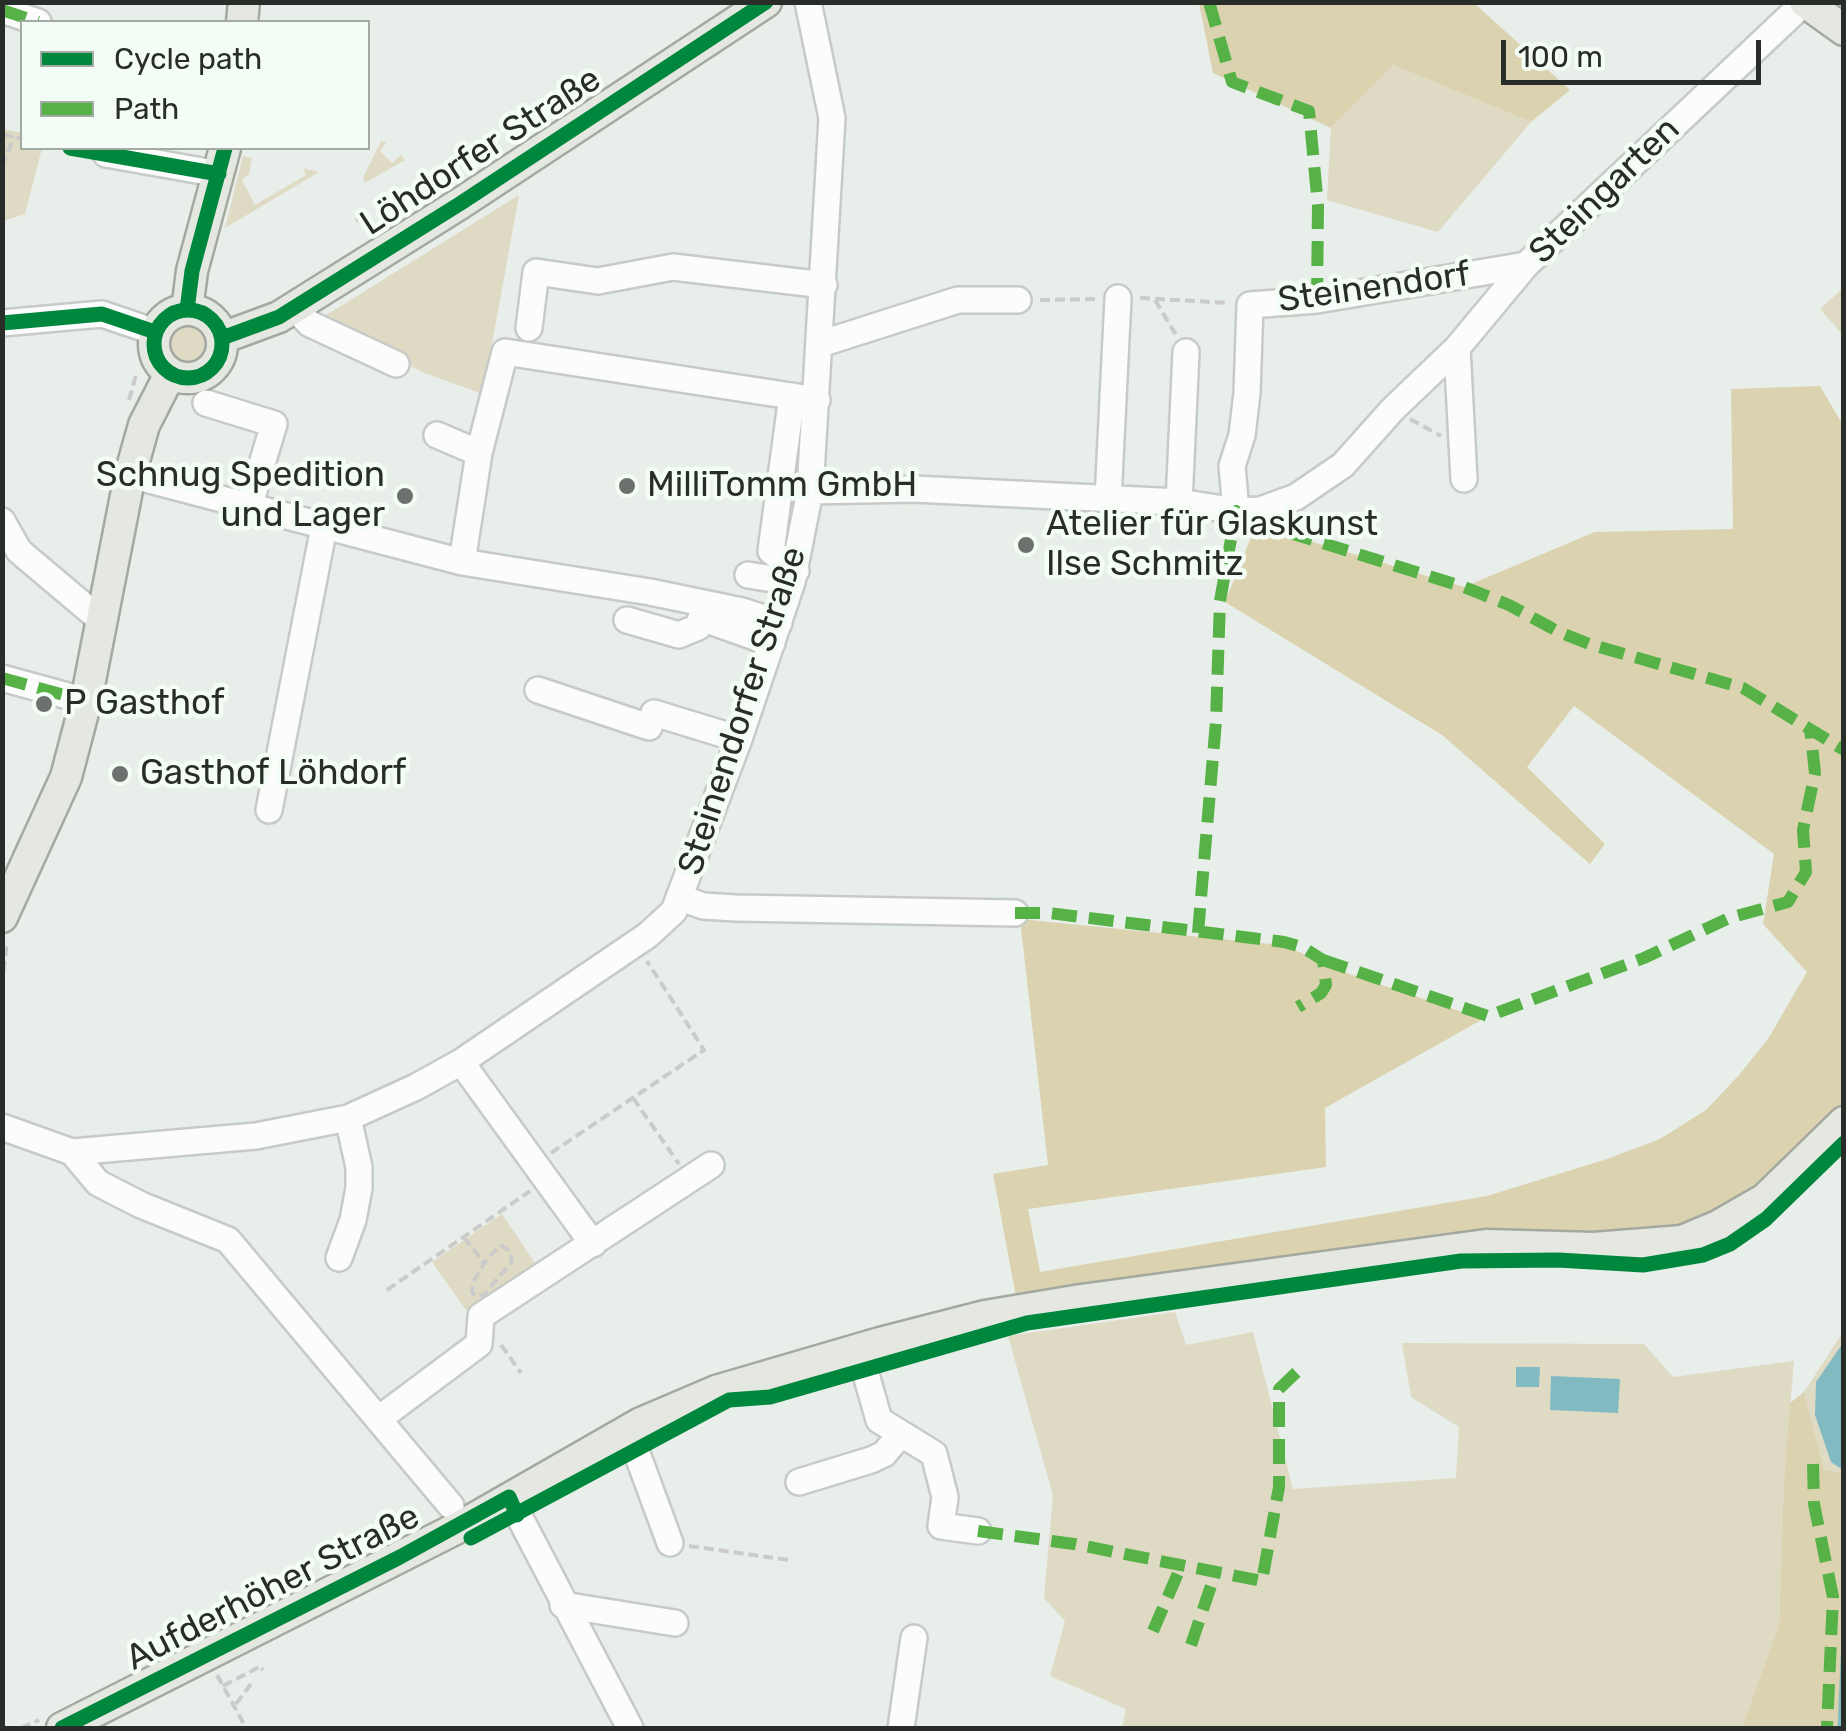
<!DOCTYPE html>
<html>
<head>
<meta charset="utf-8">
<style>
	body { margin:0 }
	#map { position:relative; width:1846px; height:1731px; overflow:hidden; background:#e8eee9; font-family:Rubik,sans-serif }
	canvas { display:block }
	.frame { position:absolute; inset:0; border:5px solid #292d2a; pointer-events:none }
	.legend { position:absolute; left:20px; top:20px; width:350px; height:130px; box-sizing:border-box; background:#f3fdf5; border:2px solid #a2aaa4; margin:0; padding:12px 18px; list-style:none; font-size:30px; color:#292d2a }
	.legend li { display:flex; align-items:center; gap:20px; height:50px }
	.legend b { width:50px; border:2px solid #a2aaa4 }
	.scale { position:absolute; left:1501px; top:40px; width:260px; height:45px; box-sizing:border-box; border:5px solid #292d2a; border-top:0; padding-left:12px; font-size:30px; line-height:35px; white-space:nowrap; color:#292d2a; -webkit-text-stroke:8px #f3fdf5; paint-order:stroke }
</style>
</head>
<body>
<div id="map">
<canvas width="1846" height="1731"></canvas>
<div class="frame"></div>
<ul class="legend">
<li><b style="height:12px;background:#00873e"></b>Cycle path</li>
<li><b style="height:12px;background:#56b246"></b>Path</li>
</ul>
<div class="scale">100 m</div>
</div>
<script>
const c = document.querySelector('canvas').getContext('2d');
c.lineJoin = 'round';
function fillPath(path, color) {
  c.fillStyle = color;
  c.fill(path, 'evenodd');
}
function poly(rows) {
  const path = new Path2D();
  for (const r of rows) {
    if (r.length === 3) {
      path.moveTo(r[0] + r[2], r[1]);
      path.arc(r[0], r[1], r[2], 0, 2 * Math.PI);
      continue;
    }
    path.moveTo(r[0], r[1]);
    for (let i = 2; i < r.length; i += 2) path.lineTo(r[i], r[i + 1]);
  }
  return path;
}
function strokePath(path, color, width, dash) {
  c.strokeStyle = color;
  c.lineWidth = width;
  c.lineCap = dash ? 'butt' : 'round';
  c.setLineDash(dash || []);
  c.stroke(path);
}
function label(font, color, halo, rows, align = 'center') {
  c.font = font + ' Rubik,sans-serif';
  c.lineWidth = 9;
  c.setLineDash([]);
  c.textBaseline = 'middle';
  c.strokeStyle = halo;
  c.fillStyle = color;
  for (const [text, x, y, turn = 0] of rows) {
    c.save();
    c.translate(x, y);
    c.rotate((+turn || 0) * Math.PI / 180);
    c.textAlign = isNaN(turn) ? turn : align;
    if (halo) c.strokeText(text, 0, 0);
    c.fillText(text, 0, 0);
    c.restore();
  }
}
fillPath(poly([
	[1393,65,1531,122,1438,232,1327,200,1331,128],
	[3,129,22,133,22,148,42,148,25,214,3,221],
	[381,141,386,143,380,151,392,163,401,155,405,160,365,183,363,178],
	[243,156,252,158,249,174,242,180,255,205,306,175,303,168,319,172,225,228],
	[519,195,483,394,427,374,315,322],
	[1843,288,1843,331,1841,333,1820,309],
	[187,341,21],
	[502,1214,541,1272,471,1317,432,1262],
	[1175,1312,1186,1345,1253,1332,1293,1489,1456,1478,1459,1427,1411,1397,1402,1343,1644,1344,1673,1377,1794,1361,1784,1479,1779,1629,1743,1728,1122,1728,1126,1709,1050,1676,1065,1621,1044,1598,1053,1495,1008,1336],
	[1843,1332,1843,1474,1824,1469,1804,1392]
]), '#dfdac4');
fillPath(poly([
	[1199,3,1474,3,1570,90,1531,122,1393,65,1331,128,1213,73],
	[1820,386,1844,427,1843,1104,1766,1183,1697,1227,1017,1302,993,1174,1048,1165,1020,919,1280,945,1302,953,1320,964,1483,1019,1325,1108,1326,1167,1028,1209,1040,1272,1487,1196,1607,1159,1660,1139,1706,1110,1739,1075,1768,1039,1807,972,1763,924,1774,854,1574,706,1527,767,1605,844,1590,864,1442,735,1225,602,1256,525,1464,587,1595,532,1733,529,1731,389],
	[1804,1392,1824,1469,1843,1474,1843,1728,1742,1728,1779,1626,1784,1479,1790,1403]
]), '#dbd2b0');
fillPath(poly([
	[1843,1343,1843,1470,1831,1462,1815,1415,1816,1382],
	[1516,1367,1540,1367,1539,1387,1516,1387],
	[1551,1376,1620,1379,1618,1413,1550,1410]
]), '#82bac2');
strokePath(poly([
	[1840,1728,1844,1640]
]), '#82bac2', 5);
const minor = poly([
	[2,10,38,22],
	[106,154,219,174],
	[294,308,310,324,396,364],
	[2,323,102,314,155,332],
	[529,328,536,272,598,281,673,267,824,285],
	[820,344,958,300,1018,300],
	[1457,348,1464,479],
	[792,396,771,551,796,571],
	[206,403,274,424,249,507],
	[437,435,479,453],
	[130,475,462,562],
	[810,491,914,489,1179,502,1236,511,1260,510,1296,497,1343,465,1393,409,1457,348,1526,265,1805,2],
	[1108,500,1118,298],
	[1179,502,1186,352],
	[1236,511,1232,466,1242,435,1247,393,1250,305,1317,300,1526,265],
	[2,521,19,551,102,621],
	[748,575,792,582],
	[627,620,679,635,698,627,701,618,772,643],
	[779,623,742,611,650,592,462,562,479,453,505,352,817,400],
	[2,678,86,701],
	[538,690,649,727,654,713,739,739],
	[269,810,324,527],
	[681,898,703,906,736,908,1015,913],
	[461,1062,593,1244],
	[2,1127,72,1152,256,1136,348,1118,416,1087,461,1062,648,935,674,911,739,739,792,582,810,491,832,118,808,2],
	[72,1152,98,1183,141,1205,228,1240,451,1506],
	[339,1258,353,1220,359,1188,359,1167,348,1118],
	[859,1350,879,1420,934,1454,945,1497,941,1526,978,1531],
	[380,1418,479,1344,481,1316,711,1165],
	[628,1429,670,1543],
	[799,1482,871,1460,884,1454,900,1435],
	[509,1497,630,1728],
	[563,1605,675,1623],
	[901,1728,914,1638]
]);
const major = poly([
	[1805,2,1844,30],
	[242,22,244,2],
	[188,344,34],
	[187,310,192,271,225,148],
	[222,338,279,317,461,203,766,2],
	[2,917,66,777,86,701,130,475,144,425,170,374],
	[62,1728,463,1525,641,1423,716,1391,880,1343,985,1316,1081,1300,1486,1245,1594,1248,1682,1241,1718,1226,1765,1199,1844,1122]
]);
strokePath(minor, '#c7cbc8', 30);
strokePath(major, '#a4a99f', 35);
strokePath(poly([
	[2,134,22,139],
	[70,148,85,150],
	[2,166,14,137],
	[356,221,364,215,375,232],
	[1140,298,1230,303],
	[1040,300,1096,299],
	[1155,300,1176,335],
	[129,400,136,375],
	[1410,419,1441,436],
	[2,986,7,941],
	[633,1098,679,1164],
	[551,1153,704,1050,647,961],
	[464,1237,484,1263],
	[501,1245,511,1252,512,1261,484,1295,476,1296,472,1292,473,1282,487,1259,501,1245],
	[387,1290,530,1191],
	[501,1345,521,1373],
	[689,1546,789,1560],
	[217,1675,246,1728],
	[223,1686,261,1666,263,1670],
	[236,1704,254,1680],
	[21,1728,39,1720]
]), '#cacbca', 4, [10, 5]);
strokePath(minor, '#fcfcfc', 25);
strokePath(major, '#e5e7e1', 30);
strokePath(poly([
	[1209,2,1232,82,1309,111,1318,206,1317,300],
	[2,10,38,22],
	[2,678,86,701],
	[1015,913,1049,913,1284,942,1302,947,1323,960,1326,985,1321,993,1298,1007],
	[1198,933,1216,721,1220,601,1236,511,1258,523,1464,587,1509,605,1559,632,1589,644,1743,688,1844,750],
	[1323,960,1488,1016,1644,958,1729,918,1788,902,1806,872,1803,830,1815,773,1810,727],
	[1813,1464,1814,1504,1833,1597,1827,1728],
	[978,1531,1074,1544,1262,1581,1279,1487,1279,1389,1300,1369],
	[1153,1631,1182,1564],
	[1191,1645,1216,1571]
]), '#56b246', 12, [25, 12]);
strokePath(poly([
	[70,148,219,174],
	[188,344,34],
	[187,310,192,271,225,148],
	[2,323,102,314,155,332],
	[222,338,279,317,461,203,766,2],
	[471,1538,729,1400,770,1397,1027,1323,1461,1261,1558,1260,1643,1265,1703,1255,1730,1244,1766,1219,1844,1143],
	[62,1728,400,1557,509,1497,517,1515]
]), '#00873e', 15);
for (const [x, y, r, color] of [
	[627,486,10,"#6c716d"],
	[405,496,10,"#6c716d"],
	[1026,545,10,"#6c716d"],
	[44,704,10,"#6c716d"],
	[120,774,10,"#6c716d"]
]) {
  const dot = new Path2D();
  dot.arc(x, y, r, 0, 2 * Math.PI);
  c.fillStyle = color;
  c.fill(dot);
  strokePath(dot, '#f3fdf5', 4);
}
label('35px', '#292d2a', '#f3fdf5', [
	["Löhdorfer Straße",481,152,-33],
	["Steingarten",1605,191,-44],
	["Steinendorf",1374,288,-8],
	["Steinendorfer Straße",743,711,-72],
	["Aufderhöher Straße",273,1588,-27]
]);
label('35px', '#292d2a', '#f3fdf5', [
	["Schnug Spedition",385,476,"right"],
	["und Lager",385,516,"right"],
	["MilliTomm GmbH",647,486],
	["Atelier für Glaskunst",1046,525],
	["Ilse Schmitz",1046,565],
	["P Gasthof",64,704],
	["Gasthof Löhdorf",140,774]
], 'left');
</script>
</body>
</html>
